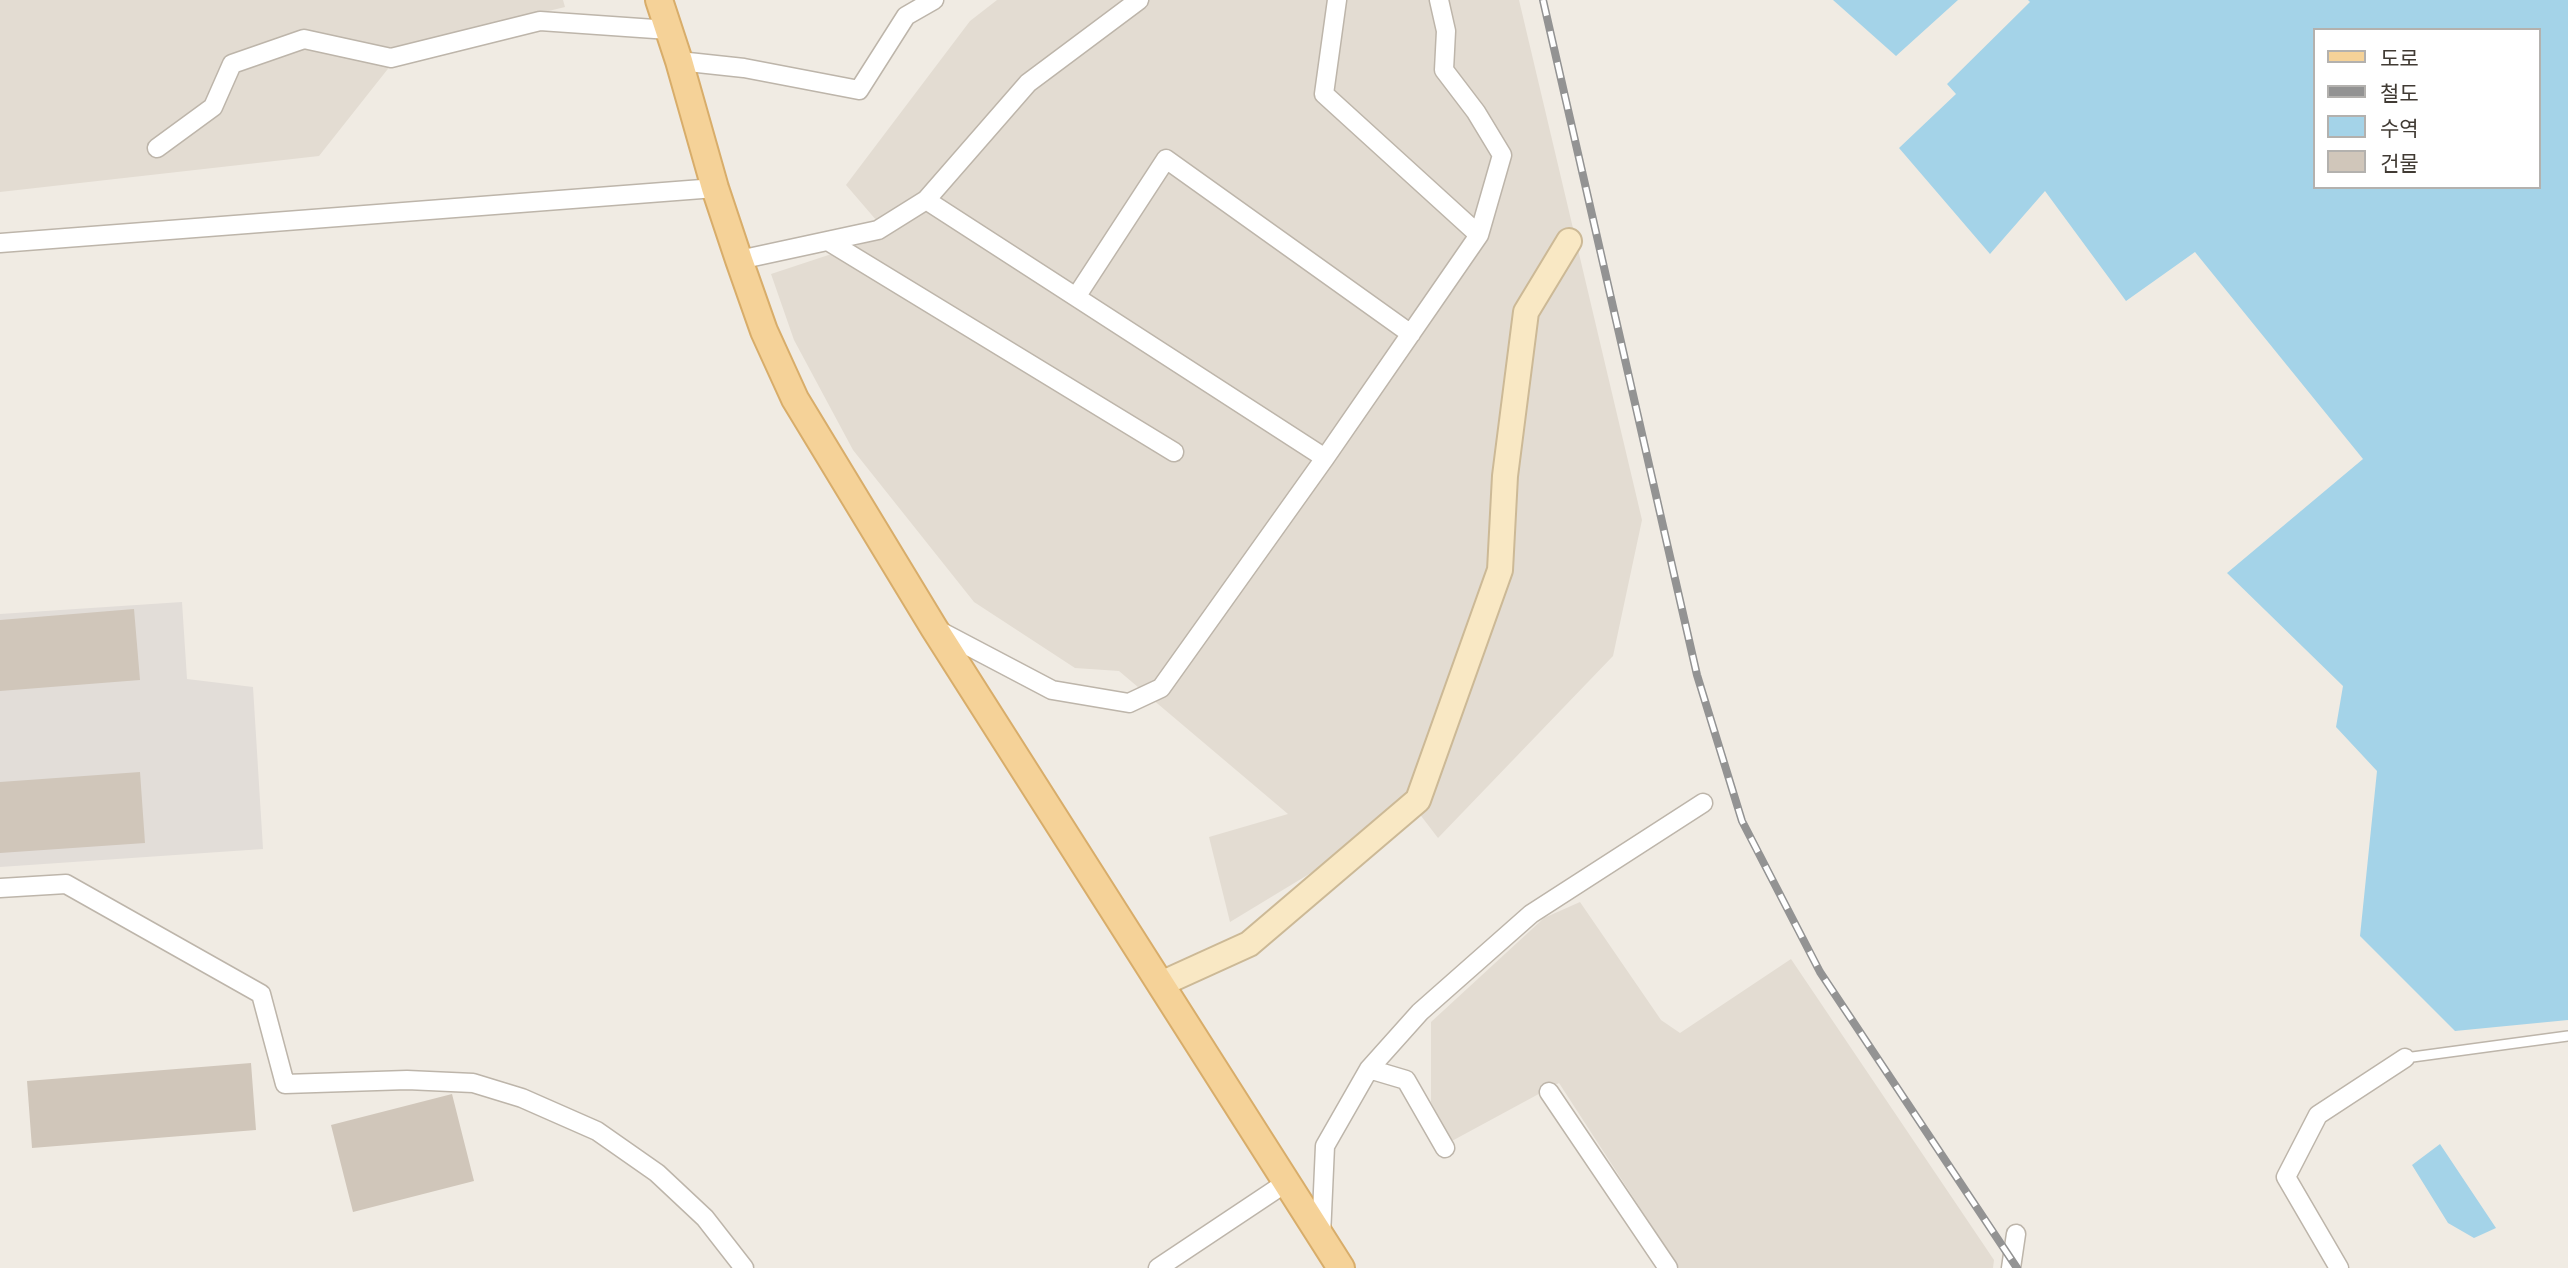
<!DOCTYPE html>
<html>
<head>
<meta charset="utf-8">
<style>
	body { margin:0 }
	#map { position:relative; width:2568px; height:1268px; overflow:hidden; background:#f0ebe3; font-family:"Golos Text","Noto Sans KR",sans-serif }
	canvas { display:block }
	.legend { position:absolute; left:2313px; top:28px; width:228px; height:161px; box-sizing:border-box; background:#fff; border:2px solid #b3b1ae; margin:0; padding:9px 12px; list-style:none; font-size:21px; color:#413b34 }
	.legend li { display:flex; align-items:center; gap:14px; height:35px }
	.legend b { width:35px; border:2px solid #b3b1ae }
</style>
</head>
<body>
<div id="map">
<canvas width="2568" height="1268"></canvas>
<ul class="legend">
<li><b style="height:9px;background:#f5d298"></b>도로</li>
<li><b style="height:9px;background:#939393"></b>철도</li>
<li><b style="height:19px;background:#a4d3e8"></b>수역</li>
<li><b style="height:19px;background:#d0c6ba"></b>건물</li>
</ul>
</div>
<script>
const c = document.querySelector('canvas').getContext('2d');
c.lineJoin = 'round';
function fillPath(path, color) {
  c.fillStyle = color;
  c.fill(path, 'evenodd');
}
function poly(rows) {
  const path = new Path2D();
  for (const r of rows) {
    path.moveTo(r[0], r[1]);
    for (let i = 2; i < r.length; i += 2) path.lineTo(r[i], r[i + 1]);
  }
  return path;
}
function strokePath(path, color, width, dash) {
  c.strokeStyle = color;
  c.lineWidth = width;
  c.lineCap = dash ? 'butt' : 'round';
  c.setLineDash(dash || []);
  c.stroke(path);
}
fillPath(poly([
	[0,0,563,0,565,7,406,46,319,156,0,192],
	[997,0,1519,0,1642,520,1613,656,1438,838,1405,795,1329,862,1230,922,1209,837,1288,814,1119,671,1075,668,974,602,853,450,794,340,771,274,889,235,846,185,970,21],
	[1580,902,1661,1020,1680,1033,1791,959,1994,1260,1993,1268,1679,1268,1559,1083,1450,1142,1431,1102,1431,1022,1544,918]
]), '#e3dcd2');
fillPath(poly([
	[182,602,187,679,253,687,263,849,0,867,0,614]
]), '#e2ddd8');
fillPath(poly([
	[1833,0,1958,0,1896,56],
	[2028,0,2568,0,2568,1020,2455,1031,2360,936,2377,771,2336,727,2343,686,2227,573,2363,459,2195,252,2126,301,2045,191,1990,254,1899,148,1956,94,1947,84,2030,2],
	[2314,30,2538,30,2538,187,2314,187],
	[2440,1144,2496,1228,2474,1238,2448,1223,2412,1165]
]), '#a4d3e8');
fillPath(poly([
	[134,609,140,680,0,691,0,620],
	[140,772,145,843,0,853,0,782],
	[251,1063,256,1130,32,1148,27,1081],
	[452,1094,474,1181,353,1212,331,1125]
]), '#d0c6ba');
const lane = poly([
	[2405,1058,2568,1036]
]);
const street = poly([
	[1337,0,1324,94,1479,235],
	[679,61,744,68,859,90,906,16,934,0],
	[157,148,213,107,232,64,304,39,391,58,540,21,669,30],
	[926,200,1325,458],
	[828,241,1174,452],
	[0,243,715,188],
	[739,260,878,230,926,200,1028,83,1139,0],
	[1076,297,1166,159,1411,334],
	[938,630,1052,690,1129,703,1161,688,1325,458,1479,235,1502,155,1476,112,1444,70,1446,31,1439,0],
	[0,888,66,884,261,994,285,1084,407,1080,473,1083,522,1098,597,1131,657,1173,705,1218,744,1268],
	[1369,1069,1406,1080,1445,1148],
	[1549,1092,1668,1268],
	[1321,1236,1325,1146,1369,1069,1420,1012,1531,914,1703,803],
	[1158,1268,1287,1182],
	[2011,1268,2016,1234],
	[2339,1268,2286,1177,2318,1115,2405,1058]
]);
const secondary = poly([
	[1161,984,1249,944,1418,800,1500,570,1505,476,1526,312,1569,241]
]);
const primary = poly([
	[659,0,679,61,715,188,739,260,764,331,795,399,934,628,1341,1268]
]);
strokePath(lane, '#bdb5aa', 12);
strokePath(street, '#bdb5aa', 21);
strokePath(secondary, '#ccb996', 28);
strokePath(primary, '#d8ad6a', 30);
strokePath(lane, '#fff', 9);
strokePath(street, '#fff', 18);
strokePath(secondary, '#f9e8c4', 24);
strokePath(primary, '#f5d298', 26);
const rail = poly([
	[1543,0,1697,675,1742,821,1820,972,2017,1268]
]);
strokePath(rail, '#939393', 8);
strokePath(rail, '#fff', 5, [16]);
</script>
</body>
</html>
